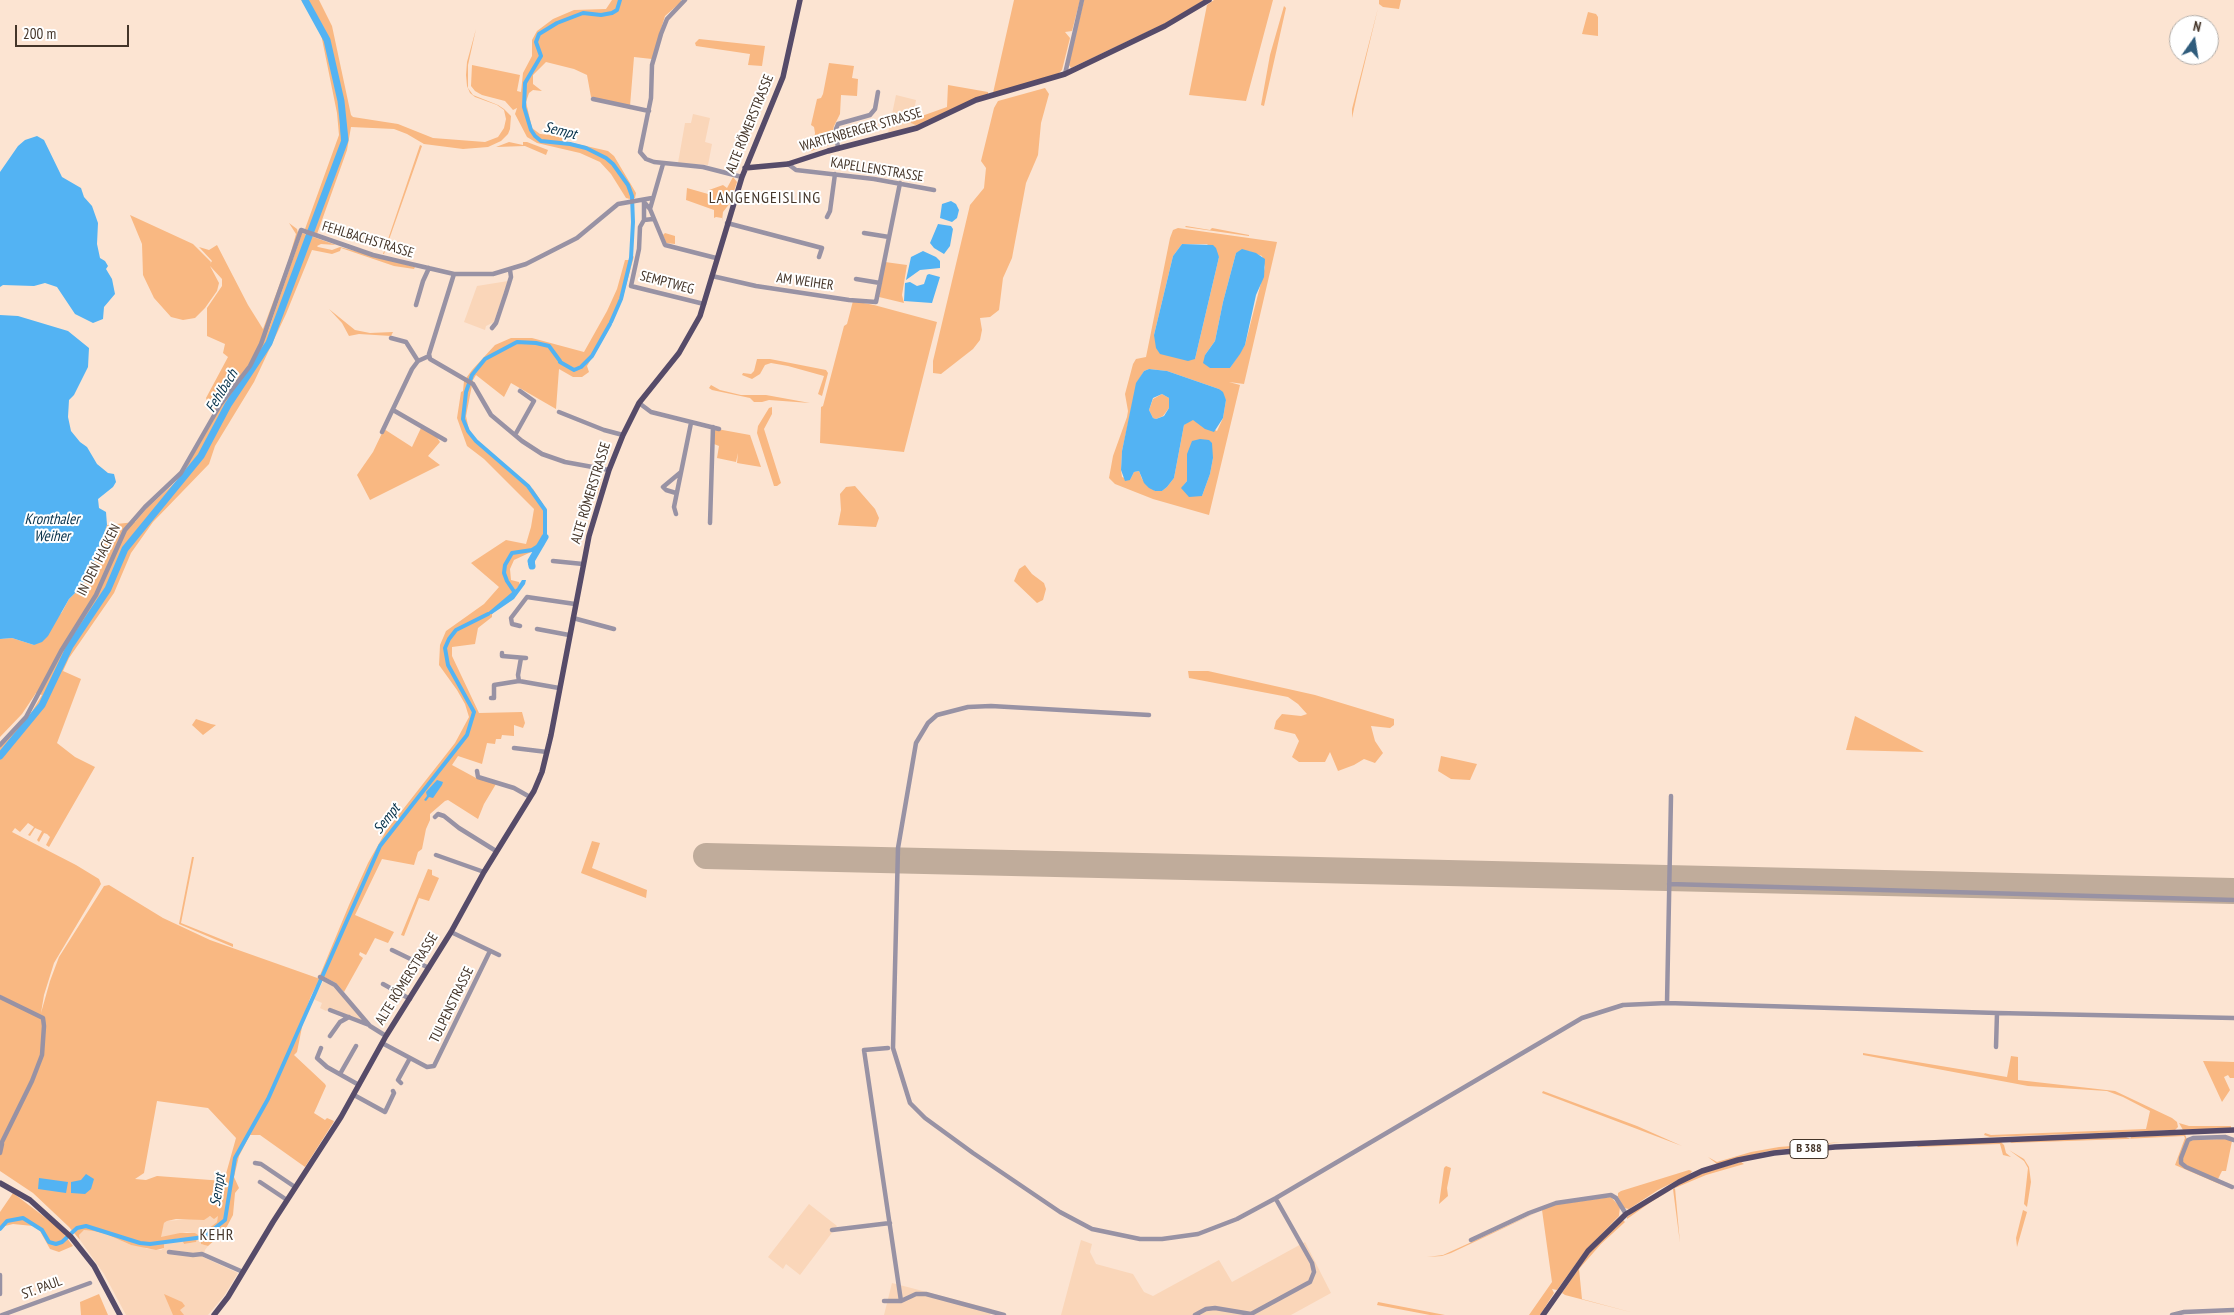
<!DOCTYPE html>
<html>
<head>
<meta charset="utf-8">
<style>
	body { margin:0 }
	#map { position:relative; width:2234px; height:1315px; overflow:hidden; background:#fce4d2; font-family:"PT Sans Narrow",sans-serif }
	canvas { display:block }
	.north { position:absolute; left:2169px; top:15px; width:50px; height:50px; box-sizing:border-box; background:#fff; border:1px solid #b4aea9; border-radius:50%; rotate:13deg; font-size:14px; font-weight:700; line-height:20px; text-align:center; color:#443529 }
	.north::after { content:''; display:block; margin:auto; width:18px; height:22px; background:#2f5c7c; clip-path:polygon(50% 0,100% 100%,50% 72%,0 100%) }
	.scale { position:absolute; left:15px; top:25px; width:114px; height:22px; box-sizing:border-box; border:2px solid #443529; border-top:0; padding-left:6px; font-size:15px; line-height:18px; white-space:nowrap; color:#443529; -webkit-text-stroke:4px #fff; paint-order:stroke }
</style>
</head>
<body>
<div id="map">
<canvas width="2234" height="1315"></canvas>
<div class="north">N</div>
<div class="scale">200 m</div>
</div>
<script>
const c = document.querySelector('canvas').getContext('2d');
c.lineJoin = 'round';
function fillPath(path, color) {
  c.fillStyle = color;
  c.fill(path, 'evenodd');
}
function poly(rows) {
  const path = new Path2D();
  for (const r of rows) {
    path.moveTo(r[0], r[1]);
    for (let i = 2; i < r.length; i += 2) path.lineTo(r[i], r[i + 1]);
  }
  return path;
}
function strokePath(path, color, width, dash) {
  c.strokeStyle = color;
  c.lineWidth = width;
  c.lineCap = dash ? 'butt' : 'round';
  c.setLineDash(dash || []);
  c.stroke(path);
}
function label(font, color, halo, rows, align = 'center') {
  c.font = font + ' "PT Sans Narrow",sans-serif';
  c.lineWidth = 4;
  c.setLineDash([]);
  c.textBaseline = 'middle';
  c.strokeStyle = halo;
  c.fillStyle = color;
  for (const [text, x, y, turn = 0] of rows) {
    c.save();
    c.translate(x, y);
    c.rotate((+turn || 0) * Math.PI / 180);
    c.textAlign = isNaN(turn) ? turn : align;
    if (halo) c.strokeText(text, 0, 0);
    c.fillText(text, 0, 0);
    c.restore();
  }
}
fillPath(poly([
	[896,95,916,100,913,116,918,126,888,133],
	[693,114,710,118,705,142,712,144,708,165,678,163,685,123,691,123],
	[508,281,494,322,486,326,485,330,464,322,477,286],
	[324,980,331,983,363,1019,362,1022,330,1008,326,1011,320,1008,322,1003,313,999],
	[809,1204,837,1226,800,1275,786,1264,783,1269,768,1257],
	[219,1215,217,1222,204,1232,201,1238,201,1244,208,1246,205,1250,203,1257,238,1273,224,1296,208,1315,126,1315,104,1274,80,1240,79,1235,84,1230,93,1231,106,1234,131,1245,142,1246,147,1249,161,1250,164,1248,164,1241,181,1238,184,1244,196,1242,192,1233,187,1232,160,1238,164,1223,167,1221,200,1218],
	[1081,1240,1092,1244,1090,1252,1096,1264,1133,1274,1144,1292,1153,1296,1219,1260,1232,1282,1305,1242,1331,1293,1291,1315,1061,1315],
	[892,1283,992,1309,990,1315,884,1315]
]), '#fad6b9');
fillPath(poly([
	[301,0,319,0,332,26,351,115,353,117,398,124,433,138,485,142,498,137,504,128,506,119,504,110,497,105,475,97,470,93,467,86,466,75,467,62,476,29,468,65,468,88,473,95,498,105,504,109,511,116,510,129,508,134,501,141,488,147,463,149,424,144,407,134,394,129,351,127,347,150,317,234,305,229,339,135,337,113,321,34,312,15],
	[612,0,681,0,681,2,665,16,652,59,634,57,630,106,591,97,587,75,574,69,546,62,533,75,533,84,542,91,533,90,529,93,526,102,532,128,540,134,560,136,566,135,564,141,608,151,614,156,636,193,635,198,630,199,626,198,611,174,600,162,580,153,537,143,527,137,515,114,517,108,513,110,505,101,482,95,475,91,471,86,472,65,520,75,517,91,521,92,523,73,532,56,532,40,537,31,553,19,574,10,606,9],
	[1014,0,1080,0,1072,31,1065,32,1070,38,1062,70,1058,74,993,93],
	[1084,0,1204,0,1172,20,1071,68,1069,65,1070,59],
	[1214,0,1273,0,1246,101,1189,95,1207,5],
	[1379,0,1401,0,1399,9,1383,7,1379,4],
	[1284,6,1286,8,1264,106,1261,105,1270,55],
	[1378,8,1357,95,1352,118,1352,109],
	[1588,12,1596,14,1598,17,1598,36,1582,34],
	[699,39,765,46,762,66,748,65,750,54,696,46,695,43],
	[829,63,854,66,852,78,858,79,857,96,841,95,840,114,834,126,829,145,811,151,810,148,813,146,815,133,814,127,811,125,817,99,821,98,823,94],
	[948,85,988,92,988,94,918,126,911,123,914,114,919,117,947,107],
	[1045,88,1049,94,1041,123,1038,155,1026,183,1012,258,1003,278,999,310,990,317,980,318,982,330,980,340,973,349,941,374,933,373,933,361,970,205,984,188,986,168,981,161,994,108,998,101],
	[509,142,523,145,523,142,527,142,548,150,546,155,525,146,496,147],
	[420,145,422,146,384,254,383,254],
	[733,177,737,182,730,203,723,212,722,221,722,218,716,217,714,218,714,210,686,200,687,188,708,194,709,190,723,185,727,188],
	[130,215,193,244,211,262,210,264,212,261,199,247,209,250,217,245,248,305,263,329,289,259,296,234,289,223,297,229,298,233,267,334,302,233,336,245,321,244,317,246,318,247,332,250,340,247,415,267,414,269,394,266,341,248,340,251,332,254,312,250,286,314,254,382,215,446,209,464,153,522,131,553,114,593,69,658,63,671,81,679,57,743,75,757,95,767,49,847,46,845,50,837,47,834,44,833,39,842,37,840,42,831,35,828,30,836,28,835,34,827,28,823,20,832,15,828,12,832,76,865,99,879,101,884,54,963,44,995,41,1013,50,981,59,957,104,886,109,885,163,918,210,940,323,980,316,986,311,996,305,1012,297,1052,294,1055,325,1084,326,1086,314,1113,325,1120,327,1118,334,1121,333,1123,305,1167,260,1135,250,1135,239,1156,234,1177,239,1188,235,1193,233,1215,224,1232,208,1246,201,1244,201,1238,204,1232,217,1222,218,1216,214,1219,210,1216,204,1220,176,1219,167,1221,164,1223,161,1237,180,1233,195,1233,198,1235,196,1242,184,1244,181,1238,164,1241,164,1248,156,1250,131,1245,106,1234,93,1231,84,1230,79,1235,80,1240,69,1227,33,1193,0,1171,0,996,10,1000,0,995,0,746,28,718,42,695,36,693,22,714,0,737,0,639,12,638,34,645,62,612,69,599,81,587,93,565,107,525,135,522,147,508,180,478,214,419,206,398,228,357,223,353,225,344,207,336,207,308,222,286,222,279,210,266,219,283,217,291,205,308,195,318,183,320,171,317,154,298,143,275,142,244],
	[157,1101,208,1108,236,1138,224,1181,157,1176,146,1180,135,1179,144,1173],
	[1186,226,1210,230,1212,228,1249,235,1249,236,1185,227],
	[1178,228,1277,242,1244,384,1229,382,1240,385,1209,515,1153,499,1115,484,1109,478,1113,456,1127,417,1128,411,1125,394,1133,364,1136,359,1146,357,1170,238,1173,230],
	[1182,244,1207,244,1219,257,1195,359,1154,335,1173,256],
	[1248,251,1262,256,1265,267,1245,345,1230,368,1210,368,1205,355,1215,341,1223,302,1236,253],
	[1149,369,1167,371,1219,389,1226,400,1223,418,1217,431,1192,419,1184,425,1174,478,1167,487,1162,491,1155,491,1142,479,1139,471,1134,472,1130,480,1122,477,1121,470,1122,451,1137,383,1144,371],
	[1187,454,1213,458,1210,474,1202,496,1183,486,1187,481],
	[665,233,675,236,675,244,666,243,663,235],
	[634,256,623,297,608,331,587,366,589,372,582,377,573,377,559,369,556,409,511,383,504,397,476,375,473,380,466,416,469,430,479,445,516,478,533,489,543,504,546,537,544,546,514,560,510,569,511,580,519,582,520,585,492,614,492,617,478,628,475,644,452,647,452,656,479,713,522,712,525,723,523,728,514,725,514,736,502,735,501,739,496,739,495,744,487,743,482,764,458,756,452,765,476,778,496,784,484,804,478,819,448,800,445,801,430,814,430,820,426,829,422,849,418,852,414,865,382,859,355,915,394,932,388,943,375,938,366,955,360,952,359,955,363,958,344,992,336,983,320,975,349,905,368,863,386,831,455,743,469,717,465,704,457,690,439,665,440,645,446,631,484,604,499,587,471,563,506,540,526,544,531,527,534,509,484,459,467,446,457,418,461,392,463,391,464,381,472,370,495,345,511,338,532,338,584,352,607,311,617,289,625,260,629,260],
	[885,262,907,265,902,295,904,303,879,297],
	[853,301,874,305,937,322,904,452,820,443,821,407,823,406,844,326,847,324],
	[329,309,355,330,370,333,393,332,391,336,359,334,349,336,342,323],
	[757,359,770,359,826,370,828,373,822,396,818,394,824,376,788,366,771,363,765,365,760,374,752,379,742,375,743,373,751,374,754,371],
	[711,385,720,390,741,395,766,395,810,403,769,400,762,402,754,402,750,398,712,390,709,388],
	[1162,394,1169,398,1169,408,1163,416,1156,419,1153,418,1149,410,1153,399],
	[772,407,772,414,764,429,781,483,777,486,774,486,757,433,758,426,769,408],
	[421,428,436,436,440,442,428,456,440,465,370,500,357,475,373,452,384,429,412,447],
	[717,429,750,435,761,467,737,463,738,453,736,462,717,458,719,446,714,444,714,431],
	[594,480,601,482,597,494,587,492,589,483],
	[855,486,875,509,879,518,876,527,838,525,841,510,840,494,846,487],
	[1025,565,1032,574,1044,583,1046,589,1043,600,1037,603,1014,581,1019,569],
	[1188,671,1208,671,1315,695,1394,719,1394,725,1390,728,1371,726,1375,741,1383,753,1375,763,1364,759,1354,765,1338,771,1330,752,1325,762,1299,762,1292,757,1299,741,1295,734,1274,729,1276,721,1282,714,1301,716,1307,714,1298,704,1288,697,1189,678],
	[1855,716,1924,752,1846,750],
	[196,719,211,724,216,725,203,735,192,725],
	[1441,756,1477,764,1470,780,1451,779,1438,771],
	[592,841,600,843,592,868,647,890,646,898,581,873],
	[192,857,194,857,181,923,233,944,233,947,179,924],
	[428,869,432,870,432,875,439,878,429,901,419,898,404,936,401,935],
	[1863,1053,2007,1077,2011,1056,2018,1057,2018,1080,2115,1091,2172,1118,2177,1122,2178,1127,2175,1130,1990,1137,1984,1135,1985,1133,1991,1135,2146,1129,2150,1111,2123,1097,2107,1091,2028,1086,1863,1055],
	[2203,1061,2234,1062,2234,1078,2230,1078,2228,1075,2224,1077,2230,1090,2222,1102],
	[1543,1091,1637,1126,1682,1146,1542,1093],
	[2179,1123,2189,1126,2231,1126,2231,1128,2183,1130],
	[2185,1134,2187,1140,2179,1161,2224,1186,2175,1165,2185,1138,2184,1136,2125,1139,2010,1143,2013,1141,2126,1137,2130,1139,2131,1137],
	[2226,1139,2232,1141,2226,1171,2222,1171,2218,1179,2185,1166,2182,1162,2185,1149,2188,1142,2193,1140],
	[1842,1142,1768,1151,1717,1164,1708,1157,1717,1162,1751,1152,1779,1147],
	[2001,1142,2004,1145,2006,1153,2011,1157,2003,1155,2000,1144,1917,1147,1919,1145],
	[2009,1150,2024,1159,2029,1167,2031,1182,2027,1207,2024,1204,2028,1168,2024,1161],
	[1741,1162,1744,1164,1706,1175,1675,1188,1680,1243,1673,1189,1651,1202,1627,1219,1627,1217,1640,1207,1673,1189,1675,1188,1676,1185,1706,1172],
	[1446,1166,1451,1168,1447,1188,1448,1196,1439,1204,1444,1168],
	[1689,1170,1692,1171,1690,1174,1658,1190,1629,1209,1624,1208,1618,1197,1618,1193,1621,1191],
	[13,1193,59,1228,73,1246,59,1252,50,1249,40,1231,33,1226,13,1224,5,1226,0,1230,0,1212],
	[1611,1197,1620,1207,1619,1216,1585,1251,1557,1290,1552,1289,1554,1293,1540,1315,1529,1315,1552,1282,1542,1210,1451,1253,1442,1256,1427,1257,1443,1255,1553,1205],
	[2023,1210,2027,1212,2017,1247,2016,1238],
	[1623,1220,1625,1222,1601,1244,1579,1269,1582,1299,1634,1313,1565,1295,1562,1293,1592,1249],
	[99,1294,108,1315,81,1315,80,1302],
	[164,1294,182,1302,185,1306,180,1310,184,1315,173,1315],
	[1378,1302,1445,1315,1430,1315,1377,1305]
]), '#f9b882');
fillPath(poly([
	[346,123,348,140,341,141,340,126],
	[37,136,44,140,62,177,81,188,84,197,92,206,98,223,97,244,100,258,105,261,108,266,106,269,112,279,115,294,104,307,103,319,93,323,75,314,57,287,45,283,34,286,3,285,0,287,0,172,18,146,25,140],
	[951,201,956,204,959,210,957,218,952,222,940,218,942,204],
	[938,224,951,226,953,229,950,246,944,254,934,248,930,243],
	[1182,244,1213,245,1216,248,1219,257,1195,359,1188,361,1160,354,1156,348,1154,335,1173,256],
	[1242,249,1256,253,1265,259,1264,277,1256,295,1245,345,1240,354,1230,368,1210,368,1203,363,1205,355,1215,341,1223,302,1236,253],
	[923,251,936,257,940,261,940,268,920,270,906,280,911,257],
	[929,274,940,277,932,303,904,301,905,283,910,282,917,286,924,284,927,275],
	[0,315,18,316,68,331,89,348,88,367,74,395,69,400,68,417,71,431,80,442,87,447,97,464,108,473,114,474,116,482,113,487,98,499,99,508,106,512,107,525,93,565,81,587,69,599,48,636,42,642,34,645,12,638,0,639],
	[1149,369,1167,371,1219,389,1223,392,1226,400,1223,418,1214,432,1205,429,1193,420,1184,425,1174,478,1167,487,1162,491,1155,491,1149,488,1144,483,1139,471,1134,472,1130,480,1125,481,1121,470,1122,451,1136,383,1144,371],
	[1162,394,1169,398,1169,408,1164,416,1156,419,1153,418,1149,410,1153,398],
	[1200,439,1209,440,1212,443,1213,458,1210,474,1202,496,1189,497,1181,488,1187,481,1187,454,1192,441],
	[542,546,535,559,535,567,528,565,531,555],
	[522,580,526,580,525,584,514,599,492,614,485,615,517,588],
	[437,780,443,782,442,785,433,798,429,797,426,801,424,800,427,796,426,792],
	[86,1174,94,1179,91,1189,85,1194,71,1193,71,1182,81,1180],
	[39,1178,68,1182,66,1193,38,1189]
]), '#53b3f3');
strokePath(poly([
	[611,322,621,299,631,258,633,222,632,196,628,185,613,164,606,158,586,148,570,144,541,141,535,136,531,130,524,107,525,83,541,56,536,42,539,34,557,23,583,13,601,15,612,13,617,10,620,0],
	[560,362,574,370,581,367,592,356,610,324],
	[515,593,507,581,504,573,505,565,512,553,532,550,540,545,545,537,545,510,528,486,476,441,468,431,463,419,466,392,472,375,485,359,517,342,536,343,549,346,560,361],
	[0,1229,7,1221,23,1218,42,1230,49,1242,56,1244,62,1242,77,1228,86,1226,140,1243,150,1244,204,1237,225,1220,235,1158,268,1099,380,846,467,735,474,712,448,665,445,648,449,639,456,630,488,614]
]), '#53b3f3', 4);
strokePath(poly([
	[532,566,531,561,545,537],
	[0,756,42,705,70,646,108,589,125,549,201,456,228,405,269,343,345,140,341,101,327,40,305,0]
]), '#53b3f3', 7);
strokePath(poly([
	[706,856,2234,891]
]), '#c0ac9b', 26);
strokePath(poly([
	[685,0,667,19,661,34,652,65,651,98,640,152,646,159,654,162,703,167,742,177],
	[1065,74,1082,0],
	[593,99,649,111],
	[838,149,836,129,838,124,870,115,875,109,878,92],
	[788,164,796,170,874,179,934,190],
	[644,202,650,209,665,245,716,258],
	[644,202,644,220,653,219],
	[650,209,663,164],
	[827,217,830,211,835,174],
	[644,220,640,227,639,249,631,286,704,304],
	[727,223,822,248,819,257],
	[864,233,889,237],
	[454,274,429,354,430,359,473,384,491,415,522,441,542,454,565,462,609,470],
	[712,276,756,286,849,300,876,302,900,183],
	[856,279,880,283],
	[416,305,423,281,429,268],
	[492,328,496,323,506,293,511,277,510,270],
	[391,338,406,342,418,361],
	[639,403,651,412,719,429],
	[393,410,445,440],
	[559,412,604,430,623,435],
	[382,432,412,369,418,361,429,356],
	[515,435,534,401,520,391],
	[676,493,666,490,663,487,681,472],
	[676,514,674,507,691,423],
	[710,523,713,427],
	[553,561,583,564],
	[573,618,614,629],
	[520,626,512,624,511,618,527,597,575,604],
	[537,629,569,635],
	[502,653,502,656,526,658],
	[519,681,518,675,521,658],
	[491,698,494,698,494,685,519,681,559,688],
	[1149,715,991,706,968,707,937,715,928,723,916,743,898,848,893,1048,910,1103,925,1118,973,1153,1060,1212,1092,1229,1140,1239,1162,1239,1198,1234,1237,1219,1276,1198,1582,1018,1623,1005,1667,1003,1997,1013,2234,1018],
	[0,745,26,717,61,651,96,595,125,530,145,507,181,473,220,405,250,366,261,344,301,230,373,255,411,264,454,274,493,274,526,264,577,238,618,204,652,198],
	[514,748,547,752],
	[477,771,478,777,514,788,530,797],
	[435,817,438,814,444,816,459,828,496,851],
	[436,855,484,872],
	[1669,884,2234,900],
	[451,932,499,955],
	[392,950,429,968],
	[320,977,335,985,370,1026,386,1036],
	[383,984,410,999],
	[0,997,43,1018,44,1026,42,1055,32,1081,0,1146],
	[1667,1003,1671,796],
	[330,1010,369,1025],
	[330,1036,340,1022,349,1017],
	[382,1043,427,1067,434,1066,490,951],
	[1996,1047,1997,1013],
	[321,1048,317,1058,327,1067,359,1085],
	[888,1048,864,1050,901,1301,916,1294,926,1294,1004,1315],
	[340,1074,356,1046],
	[401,1083,398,1080,410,1058],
	[354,1095,385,1112,394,1093,393,1091],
	[0,1153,2,1144],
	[255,1163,261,1164,295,1187],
	[260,1182,287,1200],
	[2232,1187,2186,1167,2181,1163,2181,1158,2188,1140,2193,1138,2225,1137,2234,1140],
	[832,1230,890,1223],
	[1471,1240,1529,1213,1556,1203,1611,1195,1616,1198,1626,1214],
	[169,1252,193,1255,202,1254,243,1272],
	[0,1275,0,1294],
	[884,1301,901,1301],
	[2,1315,90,1283],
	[1195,1315,1206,1309,1215,1308,1251,1314,1310,1282,1314,1272,1312,1263,1277,1201],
	[2172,1315,2184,1312,2234,1310]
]), '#9892a4', 4.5);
strokePath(poly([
	[745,168,788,164,828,151,917,128,976,100,1065,74,1165,26,1209,0],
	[0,1183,30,1200,71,1237,94,1266,120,1315],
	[214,1315,228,1297,273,1222,341,1117,386,1036,451,932,484,872,534,791,542,772,551,735,589,536,609,470,623,435,639,403,679,353,700,316,742,177,783,77,800,0],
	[1543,1315,1588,1251,1626,1214,1679,1182,1702,1171,1738,1160,1774,1153,1835,1147,2234,1130]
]), '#564b69', 5.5);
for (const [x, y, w] of [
	[1809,1149,38]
]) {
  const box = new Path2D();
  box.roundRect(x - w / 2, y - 9.5, w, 19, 4);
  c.fillStyle = '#fff';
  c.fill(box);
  strokePath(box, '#443529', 1);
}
label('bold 12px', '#443529', null, [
	["B 388",1809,1149]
]);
label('14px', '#443529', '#fff', [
	["ALTE RÖMERSTRASSE",750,124,-68],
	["WARTENBERGER STRASSE",861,130,-16],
	["KAPELLENSTRASSE",877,170,9],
	["FEHLBACHSTRASSE",368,240,17],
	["AM WEIHER",805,282,8],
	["SEMPTWEG",667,283,15],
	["ALTE RÖMERSTRASSE",591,493,-73],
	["IN DEN HACKEN",99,560,-63],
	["ALTE RÖMERSTRASSE",407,979,-58],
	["TULPENSTRASSE",452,1005,-64],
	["ST. PAUL",42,1288,-20]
]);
label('italic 15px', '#07324b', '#fff', [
	["Sempt",560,131,14],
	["Fehlbach",222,391,-58],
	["Kronthaler",52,520],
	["Weiher",52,537],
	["Sempt",387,819,-52],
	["Sempt",218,1190,-81]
]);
c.letterSpacing = '1px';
label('16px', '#443529', '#fff', [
	["LANGENGEISLING",765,198],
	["KEHR",217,1235]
]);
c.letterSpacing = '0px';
</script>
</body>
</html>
